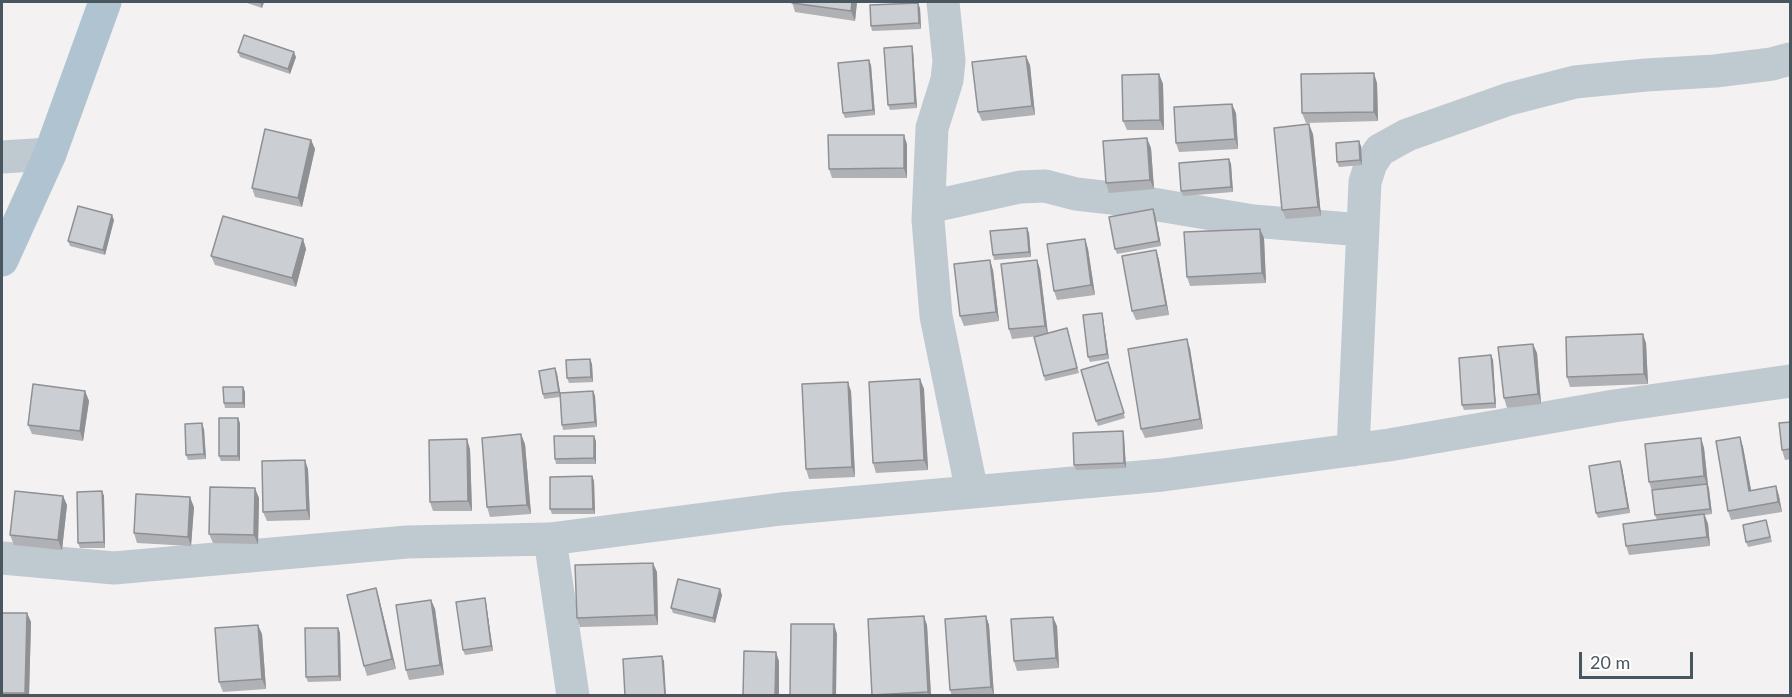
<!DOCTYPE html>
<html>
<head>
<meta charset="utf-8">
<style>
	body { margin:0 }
	#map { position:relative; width:1792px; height:697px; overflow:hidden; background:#f3f1f1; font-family:Lato,sans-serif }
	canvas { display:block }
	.frame { position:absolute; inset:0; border:3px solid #48565f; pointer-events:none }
	.scale { position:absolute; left:1579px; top:652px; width:114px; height:27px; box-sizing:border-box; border:3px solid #48565f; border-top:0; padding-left:8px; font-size:18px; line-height:21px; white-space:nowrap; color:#48565f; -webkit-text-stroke:4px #fff; paint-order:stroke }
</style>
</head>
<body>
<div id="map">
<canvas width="1792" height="697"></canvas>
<div class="frame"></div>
<div class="scale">20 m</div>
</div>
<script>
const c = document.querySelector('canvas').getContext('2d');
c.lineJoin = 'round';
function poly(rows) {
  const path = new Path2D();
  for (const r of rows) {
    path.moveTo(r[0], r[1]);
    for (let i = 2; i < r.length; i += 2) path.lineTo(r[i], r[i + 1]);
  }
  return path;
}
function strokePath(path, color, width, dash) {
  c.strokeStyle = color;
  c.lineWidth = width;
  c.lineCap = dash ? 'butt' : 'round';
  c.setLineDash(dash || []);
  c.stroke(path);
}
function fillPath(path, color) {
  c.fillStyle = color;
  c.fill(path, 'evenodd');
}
strokePath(poly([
	[943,2,949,61,947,80,932,128,928,220,936,316,972,492],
	[2,157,50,154],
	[929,207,1020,187,1045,186,1076,194,1129,200,1253,221,1362,230],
	[1353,450,1365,182,1371,163,1380,150,1407,135,1509,99,1575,82,1646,75,1715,71,1772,64,1790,59],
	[550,539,573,696],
	[2,558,114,568,407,542,550,539,781,509,1163,475,1389,445,1614,406,1790,381]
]), '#becad0', 33);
strokePath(poly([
	[2,260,50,154,105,2]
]), '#b0c3d0', 33);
fillPath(poly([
	[244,2,264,2,262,8],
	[792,2,857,2,855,21,795,12],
	[920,8,921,29,872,31,871,26],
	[913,51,917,108,890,110,888,105],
	[238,52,296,57,290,74,240,57],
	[871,65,875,115,845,118,843,113],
	[1030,65,1035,115,982,121,978,112],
	[1159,74,1163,84,1164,130,1127,130,1123,121],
	[1377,83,1378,121,1306,123,1302,113],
	[1236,113,1238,149,1179,152,1176,143],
	[1313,134,1321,216,1286,219,1282,210],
	[311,140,315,149,302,207,255,197,252,188],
	[907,144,907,178,832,178,829,169],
	[1361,146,1362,165,1339,167,1337,162],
	[1151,148,1154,189,1109,193,1106,183],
	[1229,159,1231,164,1233,192,1183,196,1181,191],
	[1155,214,1161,246,1117,254,1115,249],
	[114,220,105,255,70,246,68,241],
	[1027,228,1029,233,1031,257,994,260,993,255],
	[1264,238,1266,283,1190,286,1187,277],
	[303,239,306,249,296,287,215,265,211,256],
	[1085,239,1088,249,1095,295,1057,300,1054,291],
	[1156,250,1159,260,1169,315,1136,320,1132,311],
	[1040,269,1048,333,1067,328,1079,373,1045,381,1044,376,1038,336,1012,339,1009,329],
	[993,270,999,321,964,326,960,316],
	[1103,318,1109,359,1090,362,1088,357],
	[1187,339,1190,349,1203,429,1145,438,1141,429],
	[1646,343,1648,384,1570,387,1567,377],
	[1537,353,1541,404,1507,408,1504,398],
	[1491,355,1493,360,1496,408,1464,410,1462,405],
	[590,359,592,364,593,382,569,383,567,378],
	[1108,362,1125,418,1098,426,1096,421],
	[557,373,560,393,593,391,595,396,597,427,563,430,562,425,560,397,544,399,543,394],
	[920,379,924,389,928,470,876,473,873,463],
	[243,387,245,392,245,408,225,408,224,403],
	[85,391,89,401,83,441,32,434,28,425],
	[851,391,855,477,809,479,806,469],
	[1791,422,1791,459,1785,460,1782,450],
	[240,423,240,461,221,461,219,456],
	[204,429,206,459,188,460,186,455],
	[1124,436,1126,468,1076,470,1074,465],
	[1740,437,1743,447,1751,491,1776,486,1779,496,1782,512,1731,520,1728,511],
	[1701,438,1704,448,1708,485,1709,489,1712,514,1705,515,1708,524,1710,546,1629,555,1626,546,1657,520,1655,515,1652,491,1649,482],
	[596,441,596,464,556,464,555,459],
	[525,444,531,514,490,517,487,507],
	[470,449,472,511,433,511,430,502],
	[1620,461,1622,467,1630,513,1598,518,1596,513],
	[308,469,310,520,267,521,263,512],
	[592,476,594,481,595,514,552,514,550,509],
	[102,491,104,496,105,548,80,548,78,543],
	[63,496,67,505,62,550,14,545,10,535],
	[259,498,258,544,213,543,209,534],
	[194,507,191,546,137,543,134,533],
	[1766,520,1772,542,1748,547,1746,542],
	[657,572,658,625,580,627,577,618],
	[376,588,379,598,396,669,367,676,364,666],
	[722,595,715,623,673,613,671,608],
	[485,598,486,603,493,651,465,655,463,650],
	[431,600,435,609,444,675,409,680,406,670],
	[2,613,27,613,31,622,29,696,2,696],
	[986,616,989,625,994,696,952,696,950,690],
	[868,619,927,625,931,696,872,696],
	[1057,626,1059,668,1017,671,1014,661],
	[338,628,340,633,341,681,308,682,306,677],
	[262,634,266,689,223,692,219,682]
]), '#afb1b5');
fillPath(poly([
	[260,2,264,2,262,8],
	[852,2,857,2,855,21,851,11],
	[918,3,920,8,921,29,919,23],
	[912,46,913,51,917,108,915,103],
	[294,52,296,57,290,74,288,69],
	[1026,56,1030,65,1035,115,1032,106],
	[869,60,871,65,875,115,873,110],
	[1374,73,1377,83,1378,121,1374,112],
	[1159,74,1163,84,1164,130,1160,120],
	[1232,104,1236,113,1238,149,1235,139],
	[1309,124,1313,134,1321,216,1318,207],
	[904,135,907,144,907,178,904,168],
	[1147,138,1151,148,1154,189,1150,180],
	[311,140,315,149,302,207,298,198],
	[1359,141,1361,146,1362,165,1360,160],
	[1229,159,1231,164,1233,192,1231,187],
	[1153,209,1155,214,1161,246,1159,241],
	[112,215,114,220,105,255,103,250],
	[1027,228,1029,233,1031,257,1029,252],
	[1260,229,1264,238,1266,283,1262,273],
	[303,239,306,249,296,287,292,278],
	[1085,239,1088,249,1095,295,1091,285],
	[1156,250,1159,260,1169,315,1166,305],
	[990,260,993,270,999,321,996,312],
	[1037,260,1040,269,1048,335,1045,326],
	[1102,313,1103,318,1109,359,1107,354],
	[1643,334,1646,343,1648,384,1644,374],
	[1187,339,1190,349,1203,429,1200,419],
	[1533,344,1537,353,1541,404,1538,394],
	[1491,355,1493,360,1496,408,1495,403],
	[590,359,592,364,593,382,591,377],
	[555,368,557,373,561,397,559,392],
	[920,379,924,389,928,470,924,460],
	[848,382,851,391,855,477,852,467],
	[243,387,245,392,245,408,243,403],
	[85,391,89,401,83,441,80,431],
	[593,391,595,396,597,427,595,422],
	[238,418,240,423,240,461,238,456],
	[202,423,204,429,206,459,204,454],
	[1123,431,1124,436,1126,468,1124,463],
	[521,434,525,444,531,514,527,505],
	[594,436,596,441,596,464,594,458],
	[1740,437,1743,447,1753,500,1749,491],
	[1701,438,1704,448,1708,485,1709,489,1712,514,1710,509,1707,485,1704,476],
	[467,439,470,449,472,511,468,501],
	[305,460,308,469,310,520,307,510],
	[1620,461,1622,467,1630,513,1628,508],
	[592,476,594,481,595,514,593,509],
	[1776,486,1779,496,1782,512,1778,502],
	[255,488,259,498,258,544,254,535],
	[102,491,104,496,105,548,104,542],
	[63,496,67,505,62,550,58,540],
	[190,497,194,507,191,546,188,537],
	[1704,514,1708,524,1710,546,1707,537],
	[653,563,657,572,658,625,655,615],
	[376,588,379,598,396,669,392,659],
	[720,589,722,595,715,623,713,618],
	[485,598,486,603,493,651,491,646],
	[431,600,435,609,444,675,440,665],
	[27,613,31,622,29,696,26,696,25,693],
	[924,616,927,625,931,696,929,696,928,692],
	[986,616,989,625,994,696,991,687],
	[1053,617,1057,626,1059,668,1056,658],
	[834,624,837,634,836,696,833,696],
	[258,625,262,634,266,689,262,679],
	[338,628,340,633,341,681,339,676],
	[776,652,779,661,779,696,775,696],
	[662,656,664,661,666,696,665,695]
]), '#8e9094');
const building = poly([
	[792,2,852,2,851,11,792,3,792,2],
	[918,3,919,23,871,26,870,5,918,3],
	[244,35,294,52,288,69,238,52,244,35],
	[912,46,915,103,888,105,884,48,912,46],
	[1026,56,1032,106,978,112,972,62,1026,56],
	[869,60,873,110,843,113,838,63,869,60],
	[1374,73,1374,112,1302,113,1301,74,1374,73],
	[1159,74,1160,120,1123,121,1122,75,1159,74],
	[1232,104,1235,139,1176,143,1174,107,1232,104],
	[1309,124,1318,207,1282,210,1274,128,1309,124],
	[265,129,311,140,298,198,252,188,265,129],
	[828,135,904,135,904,168,829,169,828,135],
	[1147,138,1150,180,1106,183,1103,141,1147,138],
	[1359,141,1360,160,1337,162,1336,143,1359,141],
	[1229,159,1231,187,1181,191,1179,163,1229,159],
	[78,206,112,215,103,250,68,241,78,206],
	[1153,209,1159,241,1115,249,1109,217,1153,209],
	[223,216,303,239,292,278,211,256,223,216],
	[1027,228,1029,252,993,255,990,231,1027,228],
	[1260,229,1262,273,1187,277,1184,232,1260,229],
	[1085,239,1091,285,1054,291,1047,244,1085,239],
	[1156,250,1166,305,1132,311,1122,256,1156,250],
	[990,260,996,312,960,316,954,264,990,260],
	[1037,260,1045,326,1009,329,1001,264,1037,260],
	[1102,313,1107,354,1088,357,1083,315,1102,313],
	[1067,328,1077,368,1044,376,1034,337,1067,328],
	[1643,334,1644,374,1567,377,1566,337,1643,334],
	[1187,339,1200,419,1141,429,1128,349,1187,339],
	[1533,344,1538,394,1504,398,1498,347,1533,344],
	[1491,355,1495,403,1462,405,1459,358,1491,355],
	[590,359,591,377,567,378,566,360,590,359],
	[1108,362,1124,413,1096,421,1081,370,1108,362],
	[555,368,559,392,543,394,539,371,555,368],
	[920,379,924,460,873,463,869,382,920,379],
	[848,382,852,467,806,469,802,384,848,382],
	[33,384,85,391,80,431,28,425,33,384],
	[223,387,243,387,243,403,224,403,223,387],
	[593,391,595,422,562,425,560,393,593,391],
	[219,418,238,418,238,456,219,456,219,418],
	[1791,422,1791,449,1782,450,1779,423,1791,422],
	[202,423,204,454,186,455,185,424,202,423],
	[1123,431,1124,463,1074,465,1073,433,1123,431],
	[521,434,527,505,487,507,482,438,521,434],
	[554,436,594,436,594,458,555,459,554,436],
	[1740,437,1749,491,1776,486,1778,502,1728,511,1716,441,1740,437],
	[1701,438,1704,476,1649,482,1645,444,1701,438],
	[467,439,468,501,430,502,429,440,467,439],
	[305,460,307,510,263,512,262,461,305,460],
	[1620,461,1628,508,1596,513,1589,466,1620,461],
	[592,476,593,509,550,509,550,477,592,476],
	[1707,484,1710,509,1655,515,1652,490,1707,484],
	[210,487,255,488,254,535,209,534,210,487],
	[15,491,63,496,58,540,10,535,15,491],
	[102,491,104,542,78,543,77,492,102,491],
	[136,494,190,497,188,537,134,533,136,494],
	[1704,514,1707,537,1626,546,1623,524,1704,514],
	[1766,520,1770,537,1746,542,1743,525,1766,520],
	[653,563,655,615,577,618,575,565,653,563],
	[678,579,720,589,713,618,671,608,678,579],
	[376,588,392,659,364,666,347,595,376,588],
	[485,598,491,646,463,650,456,602,485,598],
	[431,600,440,665,406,670,396,605,431,600],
	[2,613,27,613,25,693,2,693,2,613],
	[924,616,928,692,872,695,868,619,924,616],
	[986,616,991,687,950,690,945,619,986,616],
	[1053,617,1056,658,1014,661,1011,619,1053,617],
	[791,624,834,624,833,696,790,696,791,624],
	[258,625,262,679,219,682,215,628,258,625],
	[305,628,338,628,339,676,306,677,305,628],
	[744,651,776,652,775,696,743,696,744,651],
	[662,656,665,695,625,696,623,659,662,656]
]);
fillPath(building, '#cbced3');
strokePath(building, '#8e9094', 1.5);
</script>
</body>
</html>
